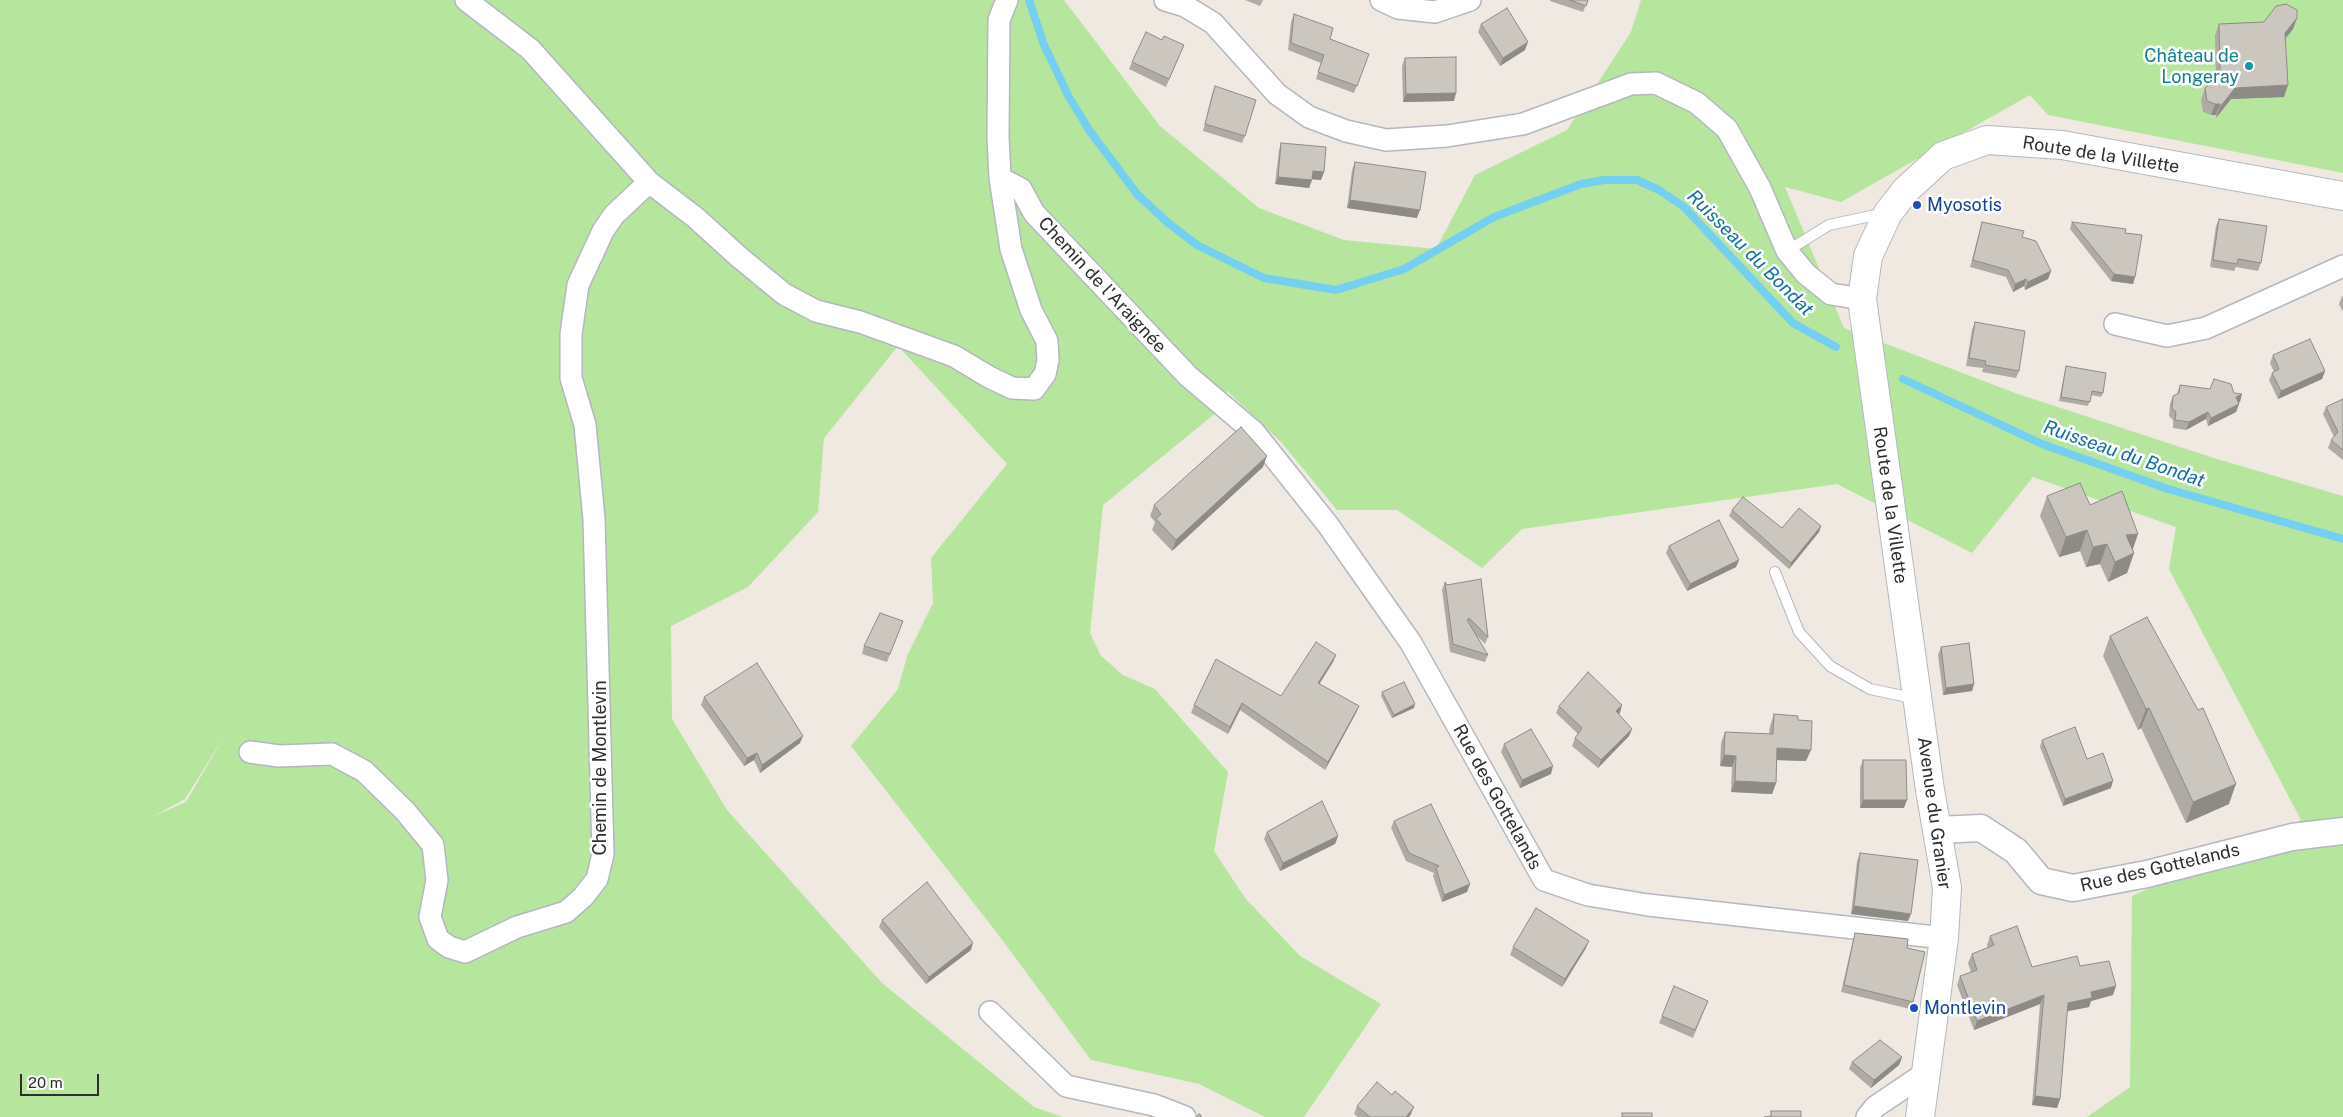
<!DOCTYPE html>
<html>
<head>
<meta charset="utf-8">
<style>
	body { margin:0 }
	#map { position:relative; width:2343px; height:1117px; overflow:hidden; background:#efe9e1; font-family:"Public Sans",sans-serif }
	canvas { display:block }
	.scale { position:absolute; left:20px; top:1074px; width:79px; height:22px; box-sizing:border-box; border:2px solid #2e2e2e; border-top:0; padding-left:6px; font-size:15px; line-height:18px; white-space:nowrap; color:#2e2e2e; -webkit-text-stroke:4px #fff; paint-order:stroke }
</style>
</head>
<body>
<div id="map">
<canvas width="2343" height="1117"></canvas>
<div class="scale">20 m</div>
</div>
<script>
const c = document.querySelector('canvas').getContext('2d');
c.lineJoin = 'round';
function fillPath(path, color) {
  c.fillStyle = color;
  c.fill(path, 'evenodd');
}
function poly(rows) {
  const path = new Path2D();
  for (const r of rows) {
    path.moveTo(r[0], r[1]);
    for (let i = 2; i < r.length; i += 2) path.lineTo(r[i], r[i + 1]);
  }
  return path;
}
function strokePath(path, color, width, dash) {
  c.strokeStyle = color;
  c.lineWidth = width;
  c.lineCap = dash ? 'butt' : 'round';
  c.setLineDash(dash || []);
  c.stroke(path);
}
function label(font, color, halo, rows, align = 'center') {
  c.font = font + ' "Public Sans",sans-serif';
  c.lineWidth = 5;
  c.setLineDash([]);
  c.textBaseline = 'middle';
  c.strokeStyle = halo;
  c.fillStyle = color;
  for (const [text, x, y, turn = 0] of rows) {
    c.save();
    c.translate(x, y);
    c.rotate((+turn || 0) * Math.PI / 180);
    c.textAlign = isNaN(turn) ? turn : align;
    if (halo) c.strokeText(text, 0, 0);
    c.fillText(text, 0, 0);
    c.restore();
  }
}
fillPath(poly([
	[0,0,1064,0,1160,126,1259,208,1344,240,1436,249,1475,175,1567,130,1631,32,1641,0,2343,0,2343,173,2048,115,2030,95,1841,202,1785,187,1844,328,2018,394,2217,459,2343,496,2343,1117,2087,1117,2130,1087,2132,896,2301,820,2169,569,2176,527,2033,477,1972,553,1837,484,1522,529,1482,568,1397,510,1337,510,1282,443,1227,391,1223,407,1103,505,1090,633,1101,656,1123,675,1155,689,1228,772,1214,851,1245,898,1300,956,1381,1004,1304,1117,1265,1117,1199,1084,1091,1060,997,933,851,746,898,689,907,656,933,603,931,558,1007,464,898,346,824,438,818,512,748,587,671,626,672,719,727,810,882,983,1034,1107,1063,1117,0,1117],
	[225,735,186,802,152,817,185,799]
]), '#b6e59e');
strokePath(poly([
	[1029,0,1044,45,1069,97,1089,130,1137,194,1167,222,1197,245,1264,278,1336,290,1404,269,1494,217,1581,184,1604,180,1637,180,1659,190,1684,207,1793,323,1836,347],
	[1903,379,2042,444,2168,489,2343,539]
]), '#75cff0', 8);
const service = poly([
	[1787,251,1829,225,1885,213],
	[1775,572,1799,632,1830,666,1870,689,1917,699]
]);
const minor = poly([
	[466,0,530,49,649,182,696,218,739,257,784,294,816,311,860,322,954,356,989,377,1012,388,1034,389,1045,374,1048,360,1047,341,1031,310,1011,249,1000,178],
	[1007,0,999,20,998,136,1000,178,1021,189,1034,213,1188,376,1254,432,1328,525,1411,643,1544,880,1588,895,1648,905,1944,938],
	[1165,0,1185,6,1213,23,1277,94,1309,117,1346,131,1386,140,1447,136,1523,124,1631,84,1656,83,1697,103,1727,129,1760,188,1787,251,1806,274,1831,294,1862,299],
	[1381,0,1398,8,1435,12,1470,0],
	[2115,324,2167,336,2206,328,2343,266],
	[250,752,279,756,332,754,364,771,405,811,433,845,437,880,430,917,438,939,449,947,465,952,517,927,566,912,583,897,597,879,603,854,594,519,585,425,571,378,571,334,578,285,603,231,614,215,649,182],
	[990,1012,1066,1086,1154,1105,1185,1117],
	[1867,1117,1875,1107,1924,1074]
]);
const tertiary = poly([
	[1937,830,1981,828,2016,851,2041,881,2073,888,2147,874,2292,837,2343,831]
]);
const secondary = poly([
	[1920,1117,1944,938,1947,888,1930,790,1862,299,1868,256,1888,213,1906,190,1943,156,1987,140,2062,145,2343,196]
]);
strokePath(service, '#b4b7c1', 12);
strokePath(minor, '#b4b7c1', 24);
strokePath(tertiary, '#b4b7c1', 29);
strokePath(secondary, '#b4b7c1', 30);
strokePath(service, '#fff', 10);
strokePath(minor, '#fff', 21);
strokePath(tertiary, '#fff', 26);
strokePath(secondary, '#fff', 28);
fillPath(poly([
	[1245,0,1263,0,1260,6],
	[1550,0,1588,0,1583,12,1550,1],
	[1294,14,1330,39,1369,54,1354,93,1316,79,1321,63,1288,50,1291,22],
	[2297,18,2293,29,2285,39,2284,97,2231,99,2216,118,2216,115,2211,115,2203,112,2201,100,2205,88,2216,79,2215,35,2219,24,2264,22],
	[1481,24,1525,50,1500,66,1478,32],
	[1162,40,1184,45,1166,87,1129,69,1132,62],
	[1405,58,1454,101,1403,102,1402,66],
	[1215,86,1245,136,1242,143,1203,131,1212,94],
	[1281,143,1324,172,1321,180,1312,179,1309,188,1275,184,1279,150],
	[1355,162,1417,218,1347,208,1352,170],
	[2219,219,2261,263,2258,271,2236,267,2234,271,2210,267,2216,226],
	[1982,222,2022,237,2051,271,2048,279,2025,290,2024,286,2013,292,2006,277,1970,267,1980,229],
	[2072,222,2125,233,2135,277,2133,284,2111,281,2070,229],
	[2342,296,2343,296,2343,312,2339,304],
	[1975,322,2019,371,2016,378,1982,372,1983,368,1966,366,1972,330],
	[2273,355,2325,371,2322,379,2278,399,2269,380,2272,373,2274,372,2270,363],
	[2066,366,2103,393,2101,397,2091,395,2088,406,2059,401,2065,370],
	[2180,385,2234,393,2240,402,2238,402,2239,404,2236,412,2208,426,2206,419,2186,430,2173,428,2173,420,2169,416,2170,404,2173,396,2177,394],
	[2343,399,2343,460,2328,448,2331,440,2334,437,2323,414,2326,407],
	[1263,467,1172,551,1152,530,1155,522,1150,516,1154,505],
	[2047,496,2090,505,2132,549,2134,553,2127,573,2108,582,2100,564,2086,567,2080,551,2059,557,2040,516],
	[1732,510,1782,528,1821,526,1819,532,1789,569,1729,516],
	[1669,546,1739,560,1736,567,1687,591,1666,553],
	[1445,582,1488,637,1485,644,1477,636,1488,655,1485,662,1450,652,1442,590],
	[903,621,887,662,862,654,864,646],
	[2110,636,2198,710,2229,804,2186,823,2141,728,2138,730,2103,656],
	[1941,647,1974,684,1972,691,1943,695,1938,655],
	[1336,655,1333,662,1319,684,1359,706,1356,713,1325,770,1240,710,1228,734,1191,713,1194,705,1281,696],
	[1382,692,1414,708,1392,718,1381,696],
	[704,697,800,743,760,773,754,760,744,766,701,705],
	[1559,706,1620,713,1618,714,1632,729,1629,736,1598,768,1572,746,1575,738,1578,734,1556,713],
	[1774,714,1806,761,1777,760,1776,783,1772,794,1731,792,1732,767,1720,766,1721,743,1725,732,1769,734,1770,726],
	[2042,740,2087,759,2111,788,2063,806,2040,747],
	[1504,744,1551,774,1520,788,1501,752],
	[1863,760,1904,808,1860,808,1860,768],
	[1394,821,1467,892,1442,902,1433,876,1434,873,1406,861,1391,828],
	[1267,832,1338,836,1335,844,1280,871,1264,839],
	[1860,853,1908,921,1851,914,1857,861],
	[882,920,971,950,926,984,879,927],
	[1855,933,1913,1002,1910,1009,1841,992,1853,940],
	[1990,936,2032,967,2080,966,2113,995,2091,1001,2089,1007,2067,1011,2060,1099,2057,1108,2032,1105,2040,1004,1974,1030,1957,985,1960,976,1971,972,1968,963,1972,954,1988,948,1987,945],
	[1513,947,1586,948,1562,987,1510,955],
	[1708,1001,1693,1038,1659,1023,1662,1016],
	[1902,1057,1899,1065,1871,1088,1849,1069,1852,1062],
	[1357,1106,1411,1114,1409,1117,1358,1117,1354,1114]
]), '#afaba4');
fillPath(poly([
	[2297,18,2293,29,2281,44,2285,33],
	[1528,42,1525,50,1500,66,1503,58],
	[2288,85,2284,97,2231,99,2216,118,2220,107,2235,88],
	[1456,93,1454,101,1403,102,1406,94],
	[2215,104,2220,104,2216,115,2211,115],
	[1313,171,1324,172,1321,180,1310,179],
	[1278,177,1312,180,1309,188,1275,184],
	[1350,200,1420,210,1417,218,1347,208],
	[2051,271,2048,279,2025,290,2028,282],
	[2114,274,2135,277,2133,284,2111,281],
	[2026,279,2024,286,2013,292,2015,284],
	[2325,371,2322,379,2278,399,2281,391],
	[2242,394,2240,402,2233,405,2236,397],
	[2239,404,2236,412,2208,426,2211,418],
	[2208,412,2206,419,2186,430,2189,422],
	[1267,456,1263,467,1172,551,1176,540],
	[1821,526,1819,532,1789,569,1791,563],
	[2087,530,2080,551,2059,557,2066,537],
	[2138,534,2131,555,2126,535],
	[2107,544,2100,564,2086,567,2093,547],
	[2134,553,2127,573,2108,582,2115,562],
	[1739,560,1736,567,1687,591,1690,584],
	[1336,655,1333,662,1315,691,1318,683],
	[1974,684,1972,691,1943,695,1946,688],
	[1242,703,1240,710,1228,734,1230,727],
	[1415,704,1414,708,1392,718,1394,715],
	[1622,705,1620,713,1613,719,1616,711],
	[1359,706,1356,713,1325,770,1328,762],
	[2149,708,2141,728,2138,730,2146,709],
	[1632,729,1629,736,1598,768,1601,760],
	[803,736,800,743,760,773,762,765],
	[1777,748,1811,750,1806,761,1773,760],
	[757,753,754,760,744,766,747,758],
	[1724,755,1736,756,1732,767,1720,766],
	[1553,766,1551,774,1520,788,1522,780],
	[1735,781,1776,783,1772,794,1731,792],
	[2113,781,2111,788,2063,806,2065,799],
	[2236,784,2229,804,2186,823,2193,802],
	[1863,800,1907,800,1904,808,1860,808],
	[1338,836,1335,844,1280,871,1283,863],
	[1470,884,1467,892,1442,902,1444,895],
	[1854,906,1911,914,1908,921,1851,914],
	[1589,941,1586,948,1562,987,1565,979],
	[973,943,971,950,926,984,929,977],
	[2116,986,2113,995,2091,1001,2089,1007,2064,1012,2068,1003,2091,992],
	[2044,995,2040,1004,1974,1030,1977,1021],
	[1902,1057,1899,1065,1871,1088,1874,1080],
	[2035,1096,2060,1099,2057,1108,2032,1105],
	[1414,1107,1411,1114,1409,1117,1406,1117]
]), '#8e8b86');
const building = poly([
	[1570,0,1588,0,1586,6,1570,0],
	[2286,4,2297,10,2297,18,2285,33,2288,85,2235,88,2220,107,2220,104,2215,104,2207,101,2205,88,2220,76,2219,24,2264,22,2276,6,2286,4],
	[1507,8,1528,42,1503,58,1481,24,1507,8],
	[1294,14,1333,28,1330,39,1369,54,1357,86,1318,72,1324,55,1291,43,1294,14],
	[1146,32,1162,40,1164,36,1184,45,1169,79,1132,62,1146,32],
	[1456,57,1456,93,1406,94,1405,58,1456,57],
	[1215,86,1256,100,1245,136,1205,124,1215,86],
	[1281,143,1326,147,1324,172,1313,171,1312,180,1278,177,1281,143],
	[1355,162,1426,172,1420,210,1350,200,1355,162],
	[2219,219,2267,226,2261,263,2238,259,2237,264,2213,260,2219,219],
	[1982,222,2024,231,2022,237,2036,241,2051,271,2028,282,2026,279,2015,284,2008,270,1973,260,1982,222],
	[2072,222,2126,229,2125,233,2142,235,2135,277,2114,274,2072,222],
	[1975,322,2025,331,2019,371,1985,365,1986,361,1969,358,1975,322],
	[2310,339,2325,371,2281,391,2272,373,2279,369,2273,355,2310,339],
	[2066,366,2106,373,2103,393,2092,391,2090,402,2061,397,2066,366],
	[2214,379,2231,384,2234,393,2242,394,2236,397,2239,404,2211,418,2208,412,2189,422,2175,420,2176,412,2172,408,2173,396,2179,393,2180,385,2210,389,2214,379],
	[2343,399,2343,450,2331,440,2338,432,2326,407,2343,399],
	[1241,427,1267,456,1176,540,1156,519,1161,514,1154,505,1241,427],
	[2080,483,2090,505,2122,491,2138,534,2126,535,2134,553,2115,562,2107,544,2093,547,2087,530,2066,537,2047,496,2080,483],
	[1743,497,1782,528,1799,508,1821,526,1791,563,1732,510,1743,497],
	[1719,520,1739,560,1690,584,1669,546,1719,520],
	[1481,579,1488,637,1469,618,1467,620,1488,655,1453,644,1445,582,1447,585,1481,579],
	[880,613,903,621,890,654,864,646,880,613],
	[2147,617,2198,710,2203,708,2236,784,2193,802,2149,708,2146,709,2110,636,2147,617],
	[1316,642,1336,655,1318,683,1359,706,1328,762,1242,703,1230,727,1194,705,1216,659,1281,696,1316,642],
	[1969,643,1974,684,1946,688,1941,647,1969,643],
	[757,663,803,736,762,765,757,753,747,758,704,697,757,663],
	[1588,672,1622,705,1616,711,1632,729,1601,760,1575,738,1582,728,1559,706,1588,672],
	[1404,682,1415,704,1394,715,1382,692,1404,682],
	[1774,714,1798,716,1798,720,1812,721,1811,750,1777,748,1776,783,1735,781,1736,756,1724,755,1725,732,1773,734,1774,714],
	[2075,727,2087,759,2103,753,2113,781,2065,799,2042,740,2075,727],
	[1531,729,1553,766,1522,780,1504,744,1531,729],
	[1863,760,1906,760,1907,800,1863,800,1863,760],
	[1322,801,1338,836,1283,863,1267,832,1322,801],
	[1431,804,1470,884,1444,895,1436,868,1439,866,1409,853,1394,821,1431,804],
	[1860,853,1918,860,1911,914,1854,906,1860,853],
	[927,882,973,943,929,977,882,920,927,882],
	[1536,908,1589,941,1565,979,1513,947,1536,908],
	[2017,926,2032,967,2077,956,2080,966,2109,961,2116,986,2091,992,2092,998,2068,1003,2060,1099,2035,1096,2044,995,1977,1021,1960,976,1977,970,1972,954,1994,945,1990,936,2017,926],
	[1855,933,1908,939,1907,948,1925,952,1913,1002,1844,985,1855,933],
	[1674,986,1708,1001,1695,1030,1662,1016,1674,986],
	[1880,1040,1902,1057,1874,1080,1852,1062,1880,1040],
	[1377,1082,1392,1095,1395,1091,1414,1107,1406,1117,1370,1117,1357,1106,1377,1082],
	[1771,1111,1801,1111,1801,1117,1764,1117,1771,1116,1771,1111],
	[1622,1113,1652,1113,1652,1117,1622,1117,1622,1113],
	[1199,1114,1201,1115,1201,1117,1197,1117,1199,1114]
]);
fillPath(building, '#cbc7bf');
strokePath(building, '#8e8b86', 1);
for (const [x, y, r, color] of [
	[2249,66,5,"#0f9aa8"],
	[1917,205,5,"#1a4fb4"],
	[1914,1008,5,"#1a4fb4"]
]) {
  const dot = new Path2D();
  dot.arc(x, y, r, 0, 2 * Math.PI);
  c.fillStyle = color;
  c.fill(dot);
  strokePath(dot, '#fff', 2);
}
label('18px', '#0d838f', '#fff', [
	["Château de",2239,56],
	["Longeray",2239,77]
], 'right');
label('18px', '#2e2e2e', '#fff', [
	["Route de la Villette",2101,155,9],
	["Chemin de l'Araignée",1102,285,47],
	["Route de la Villette",1890,505,82],
	["Chemin de Montlevin",600,768,-90],
	["Rue des Gottelands",1497,797,61],
	["Avenue du Granier",1934,813,82],
	["Rue des Gottelands",2160,868,-13]
]);
label('18px', '#164399', '#fff', [
	["Myosotis",1927,205],
	["Montlevin",1924,1008]
], 'left');
label('italic 19px', '#0d6fa3', '#fff', [
	["Ruisseau du Bondat",1750,253,45],
	["Ruisseau du Bondat",2124,454,19]
]);
</script>
</body>
</html>
